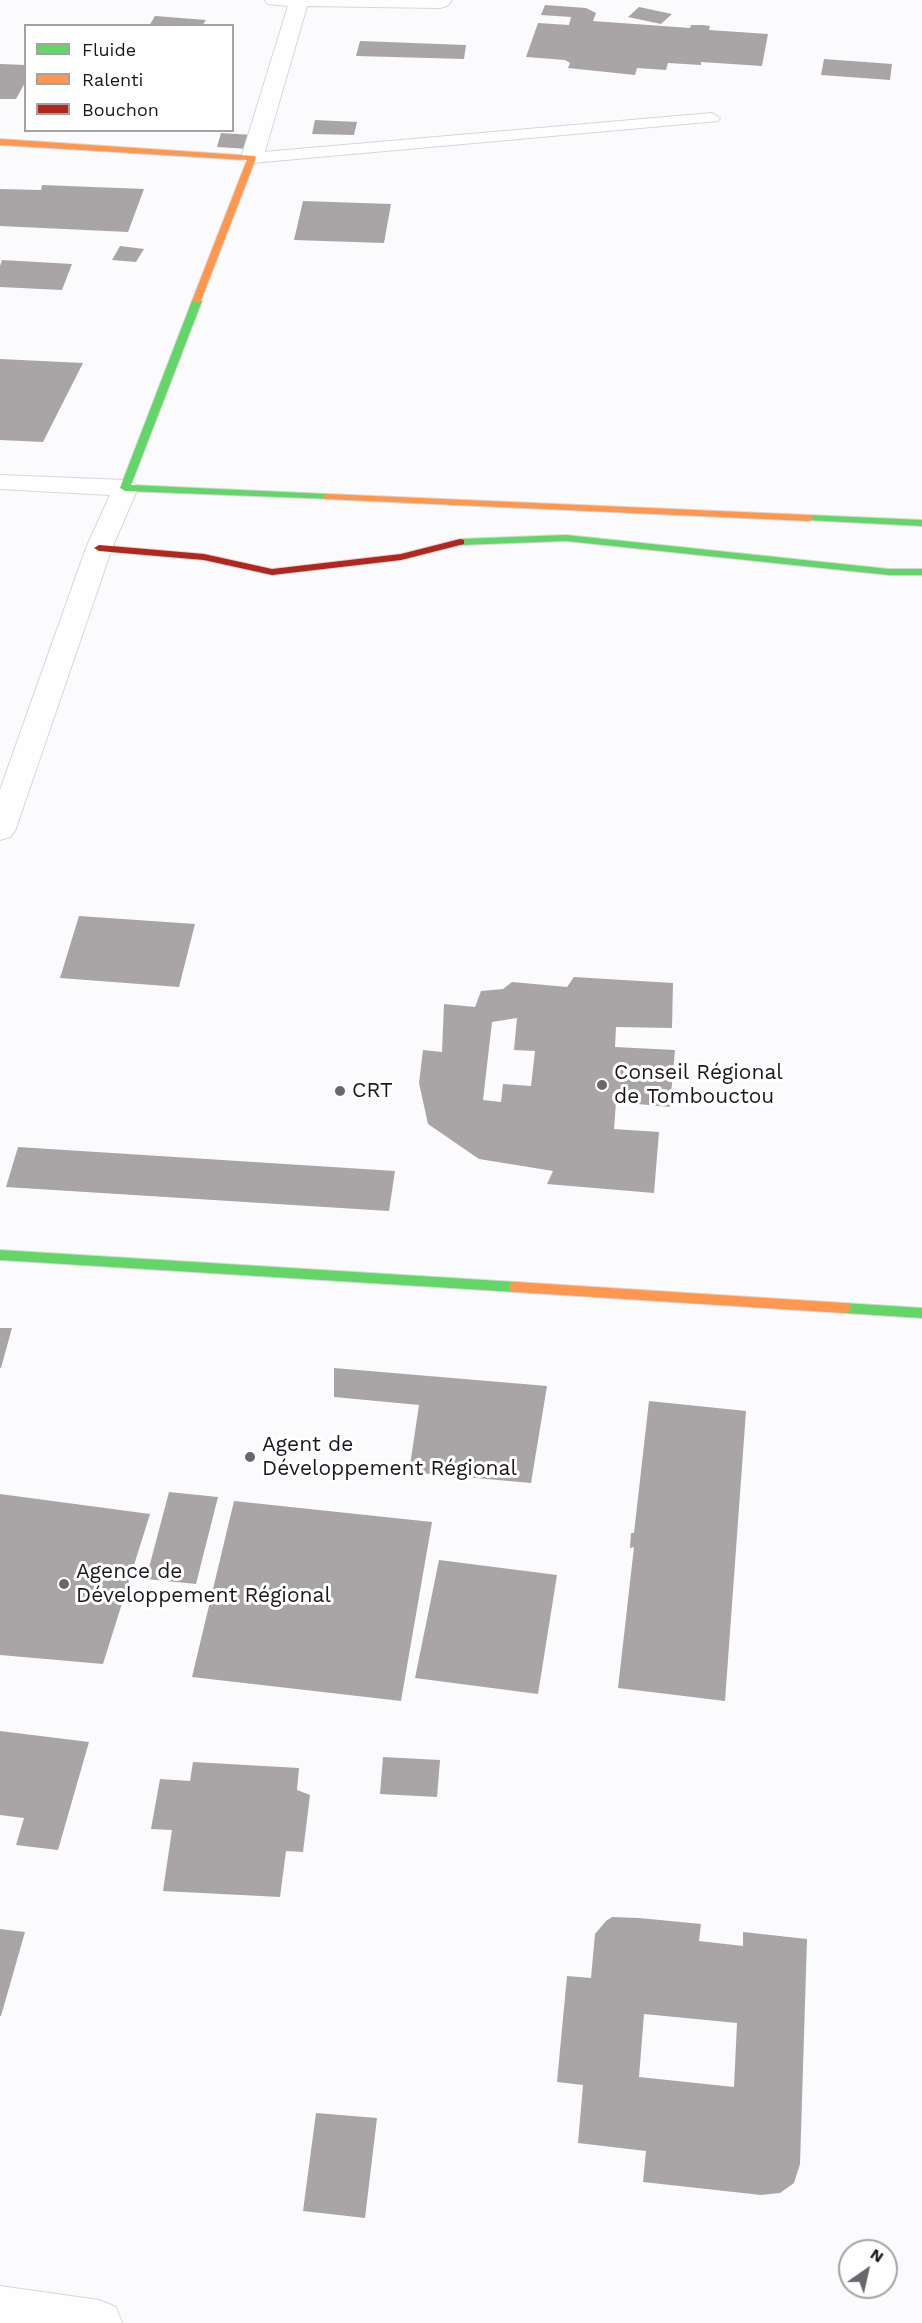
<!DOCTYPE html>
<html>
<head>
<meta charset="utf-8">
<style>
	body { margin:0 }
	#map { position:relative; width:922px; height:2323px; overflow:hidden; background:#fbfafc; font-family:"Work Sans",sans-serif }
	canvas { display:block }
	.legend { position:absolute; left:24px; top:24px; width:210px; height:108px; box-sizing:border-box; background:#fff; border:2px solid #a4a2a5; margin:0; padding:8px 10px; list-style:none; font-size:18px; color:#1b171e }
	.legend li { display:flex; align-items:center; gap:12px; height:30px }
	.legend b { width:30px; border:2px solid #a4a2a5 }
	.north { position:absolute; left:838px; top:2239px; width:60px; height:60px; box-sizing:border-box; background:#fff; border:2px solid #a4a2a5; border-radius:50%; rotate:34deg; font-size:16px; font-weight:700; line-height:24px; text-align:center; color:#1b171e }
	.north::after { content:''; display:block; margin:auto; width:21px; height:27px; background:#69666c; clip-path:polygon(50% 0,100% 100%,50% 72%,0 100%) }
</style>
</head>
<body>
<div id="map">
<canvas width="922" height="2323"></canvas>
<ul class="legend">
<li><b style="height:8px;background:#63d668"></b>Fluide</li>
<li><b style="height:8px;background:#ff974d"></b>Ralenti</li>
<li><b style="height:8px;background:#b3261e"></b>Bouchon</li>
</ul>
<div class="north">N</div>
</div>
<script>
const c = document.querySelector('canvas').getContext('2d');
c.lineJoin = 'round';
function fillPath(path, color) {
  c.fillStyle = color;
  c.fill(path, 'evenodd');
}
function poly(rows) {
  const path = new Path2D();
  for (const r of rows) {
    path.moveTo(r[0], r[1]);
    for (let i = 2; i < r.length; i += 2) path.lineTo(r[i], r[i + 1]);
  }
  return path;
}
function strokePath(path, color, width, dash) {
  c.strokeStyle = color;
  c.lineWidth = width;
  c.lineCap = dash ? 'butt' : 'round';
  c.setLineDash(dash || []);
  c.stroke(path);
}
function label(font, color, halo, rows, align = 'center') {
  c.font = font + ' "Work Sans",sans-serif';
  c.lineWidth = 6;
  c.setLineDash([]);
  c.textBaseline = 'middle';
  c.strokeStyle = halo;
  c.fillStyle = color;
  for (const [text, x, y, turn = 0] of rows) {
    c.save();
    c.translate(x, y);
    c.rotate((+turn || 0) * Math.PI / 180);
    c.textAlign = isNaN(turn) ? turn : align;
    if (halo) c.strokeText(text, 0, 0);
    c.fillText(text, 0, 0);
    c.restore();
  }
}
fillPath(poly([
	[545,5,586,8,596,13,593,21,690,28,691,25,703,25,710,26,709,30,768,34,762,66,701,62,701,65,668,63,666,70,637,68,635,75,568,68,570,63,565,60,526,57,538,23,569,25,571,17,541,15],
	[639,7,672,14,661,24,628,17],
	[155,16,206,20,202,26,149,26],
	[360,41,466,45,464,59,356,56],
	[824,59,892,64,890,80,821,75],
	[0,64,26,65,26,81,16,99,0,99],
	[315,120,357,122,354,135,312,134],
	[221,133,253,135,249,149,217,147],
	[42,185,144,189,128,232,0,226,0,189,41,190],
	[303,201,391,204,384,243,294,240],
	[120,246,144,249,136,262,112,260],
	[2,260,72,264,62,290,0,287,0,266],
	[0,359,83,363,43,442,0,440],
	[79,916,195,924,179,987,60,978],
	[574,977,673,983,672,1028,616,1027,615,1047,675,1050,670,1107,616,1102,614,1129,659,1132,654,1193,547,1184,553,1171,479,1159,428,1124,419,1083,423,1050,442,1052,444,1004,475,1007,481,991,503,989,512,982,567,987],
	[517,1018,514,1050,535,1051,531,1086,503,1084,501,1102,483,1100,492,1022],
	[18,1147,395,1171,389,1211,6,1187],
	[0,1328,12,1328,1,1368,0,1368],
	[334,1368,547,1386,531,1483,409,1472,419,1405,334,1397],
	[649,1401,746,1411,725,1701,618,1688,634,1547,630,1548,631,1533,634,1533],
	[169,1492,218,1497,196,1584,146,1579],
	[0,1494,150,1514,103,1664,0,1655],
	[234,1501,432,1522,401,1701,192,1677],
	[439,1560,557,1575,538,1694,415,1678],
	[0,1731,89,1742,58,1850,16,1845,24,1818,0,1815],
	[383,1757,440,1760,437,1797,380,1794],
	[193,1762,299,1768,297,1790,310,1795,303,1852,286,1851,280,1897,163,1891,172,1830,151,1829,160,1779,190,1781],
	[612,1917,639,1918,701,1924,699,1941,743,1946,743,1932,807,1939,800,2164,794,2183,780,2193,761,2195,643,2182,646,2151,578,2143,583,2085,557,2082,567,1976,591,1978,595,1934,606,1921],
	[644,2014,737,2023,734,2087,639,2077],
	[0,1929,25,1932,1,2016,0,2016],
	[316,2113,377,2118,365,2218,303,2211]
]), '#a9a5a7');
const lane = poly([
	[712,113,720,118,718,121,252,163,244,158,252,153,712,113]
]);
const street = poly([
	[265,0,452,0,447,6,440,8,307,6,263,158,259,162,252,164,245,162,241,158,288,6,268,4,265,0],
	[0,475,125,480,134,483,138,488,112,548,15,831,10,837,0,840,0,790,86,548,110,495,0,489,0,475],
	[0,2286,99,2300,116,2307,122,2323,0,2323,0,2286]
]);
const fast = poly([
	[197,298,202,301,131,485,328,494,332,495,332,499,125,491,120,488,192,301,197,298],
	[809,515,922,520,922,526,805,520,804,518,809,515],
	[566,535,889,569,922,569,922,575,889,575,566,541,460,545,455,542,460,539,566,535],
	[0,1250,516,1282,521,1283,523,1287,521,1291,516,1292,0,1260,0,1250],
	[844,1303,922,1308,922,1318,844,1313,839,1312,837,1308,839,1304,844,1303]
]);
const slow = poly([
	[0,139,255,156,256,158,200,303,192,301,247,160,0,145,0,139],
	[328,494,809,515,814,518,809,521,324,499,324,495,328,494],
	[516,1282,844,1303,849,1304,851,1308,849,1312,844,1313,516,1292,511,1291,509,1287,511,1283,516,1282]
]);
const jam = poly([
	[460,539,464,540,464,544,401,560,272,575,204,560,99,551,94,548,99,545,204,554,272,569,401,554,460,539]
]);
strokePath(lane, '#d9d6db', 2);
strokePath(street, '#d9d6db', 2);
strokePath(fast, '#d9d6db', 2);
strokePath(slow, '#d9d6db', 2);
strokePath(jam, '#d9d6db', 2);
fillPath(lane, '#fefeff');
fillPath(street, '#fefeff');
fillPath(fast, '#63d668');
fillPath(slow, '#ff974d');
fillPath(jam, '#b3261e');
for (const [x, y, r, color] of [
	[602,1085,6,"#69666c"],
	[340,1091,6,"#69666c"],
	[250,1457,6,"#69666c"],
	[64,1584,6,"#69666c"]
]) {
  const dot = new Path2D();
  dot.arc(x, y, r, 0, 2 * Math.PI);
  c.fillStyle = color;
  c.fill(dot);
  strokePath(dot, '#fff', 2);
}
label('21px', '#1b171e', '#fff', [
	["Conseil Régional",614,1073],
	["de Tombouctou",614,1097],
	["CRT",352,1091],
	["Agent de",262,1445],
	["Développement Régional",262,1469],
	["Agence de",76,1572],
	["Développement Régional",76,1596]
], 'left');
</script>
</body>
</html>
